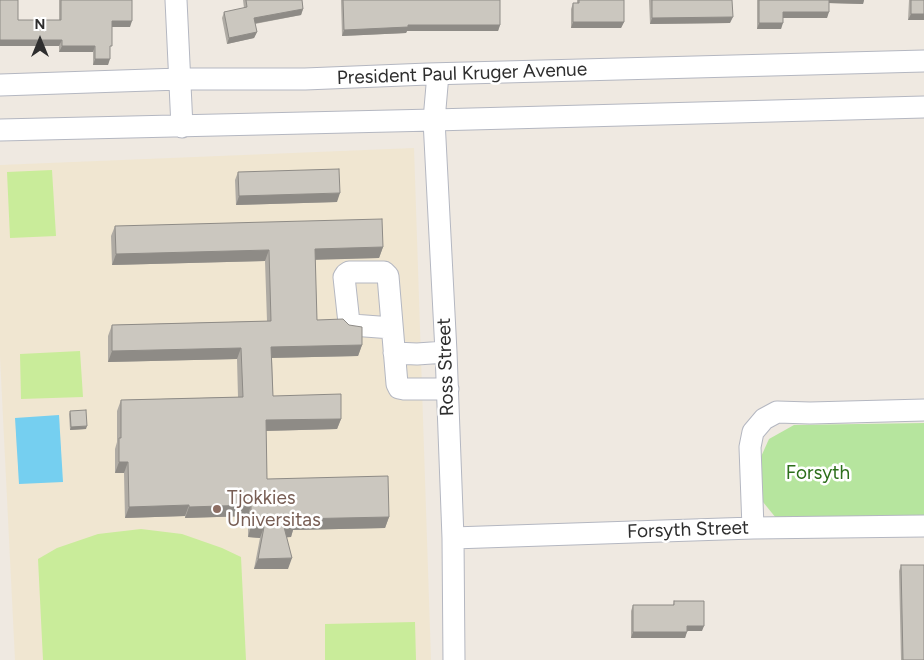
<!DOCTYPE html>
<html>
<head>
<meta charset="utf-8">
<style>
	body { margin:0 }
	#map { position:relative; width:924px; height:660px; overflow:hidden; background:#efe9e1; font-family:Figtree,sans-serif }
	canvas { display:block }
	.north { position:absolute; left:15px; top:15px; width:50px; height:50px; -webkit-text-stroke:4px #fff; paint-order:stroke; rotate:0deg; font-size:14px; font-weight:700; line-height:20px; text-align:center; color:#2e2e2e }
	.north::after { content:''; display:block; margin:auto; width:18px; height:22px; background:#2e2e2e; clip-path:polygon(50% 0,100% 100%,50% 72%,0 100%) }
</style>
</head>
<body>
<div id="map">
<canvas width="924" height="660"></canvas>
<div class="north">N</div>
</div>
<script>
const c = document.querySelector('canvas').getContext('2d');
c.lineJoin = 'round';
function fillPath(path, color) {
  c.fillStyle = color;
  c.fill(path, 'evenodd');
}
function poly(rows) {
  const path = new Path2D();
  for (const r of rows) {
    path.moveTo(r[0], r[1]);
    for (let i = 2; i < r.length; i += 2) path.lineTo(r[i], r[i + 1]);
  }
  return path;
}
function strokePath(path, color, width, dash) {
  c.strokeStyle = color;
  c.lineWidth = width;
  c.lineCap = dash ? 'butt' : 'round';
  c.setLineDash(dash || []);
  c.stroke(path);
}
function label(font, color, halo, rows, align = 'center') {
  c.font = font + ' Figtree,sans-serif';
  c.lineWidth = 5;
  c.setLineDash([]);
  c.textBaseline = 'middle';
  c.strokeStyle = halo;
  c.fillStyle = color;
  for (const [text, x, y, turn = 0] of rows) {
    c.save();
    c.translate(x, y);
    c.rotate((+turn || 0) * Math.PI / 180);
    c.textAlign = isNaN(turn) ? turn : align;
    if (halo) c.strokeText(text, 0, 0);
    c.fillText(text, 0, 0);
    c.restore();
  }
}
fillPath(poly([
	[414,148,431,660,15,660,0,357,0,165]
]), '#f0e6d1');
fillPath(poly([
	[924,423,924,519,776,518,763,502,760,459,769,439,794,425]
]), '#b6e59e');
fillPath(poly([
	[52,170,56,236,10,238,7,172],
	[80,351,83,397,21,399,20,354],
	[141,529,182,534,222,548,241,557,246,660,43,660,38,559,57,548,98,534],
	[415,622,416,660,325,660,325,624]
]), '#c9ec9a');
fillPath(poly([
	[59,415,63,482,19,484,15,418]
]), '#75cff0');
const minor = poly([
	[176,0,182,127],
	[438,74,434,120,446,352,453,538,454,660],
	[0,85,180,79,305,79,428,74,924,61],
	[0,130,434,120,924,107],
	[392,328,352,325,349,323,344,277,346,274,349,272,384,272,388,276,397,384,399,388,404,389,448,389],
	[394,353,417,354,446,352],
	[753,528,750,447,753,432,764,419,777,412,810,413,924,410],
	[453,538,753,528,924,526]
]);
strokePath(minor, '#b4b7c1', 23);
strokePath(minor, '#fff', 21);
fillPath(poly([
	[59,0,132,0,130,27,112,27,108,65,93,65,93,52,59,52,59,46,0,46,18,20,59,20],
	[243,0,302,0,303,9,301,15,255,24,257,32,254,38,227,44,222,18,224,12,244,8],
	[341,0,500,0,500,25,498,31,407,31,406,33,342,36],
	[577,0,624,0,624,22,621,28,571,28,571,9,573,3,577,3],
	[649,0,732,0,730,23,650,24],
	[757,0,864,0,863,4,829,3,827,18,783,18,781,29,757,29],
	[909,0,924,0,924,20,908,20],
	[238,172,337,202,236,205,235,180],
	[115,226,383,247,379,258,315,259,317,320,362,345,358,356,272,358,273,396,341,419,337,429,266,431,267,479,389,517,385,528,293,530,291,537,286,537,288,569,254,569,260,538,248,537,248,516,185,518,185,516,125,518,124,473,115,473,115,449,117,442,117,411,121,400,238,397,237,359,108,362,108,336,112,325,267,321,265,261,112,265,111,236],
	[70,411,86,429,70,430,69,414],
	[901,565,924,660,901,660,899,571],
	[674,601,702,631,687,631,685,638,631,638,631,611,633,605,673,605]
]), '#afaba4');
fillPath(poly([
	[828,0,864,0,863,4,827,3],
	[303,9,301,15,252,24,254,18],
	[783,12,829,12,827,18,781,18],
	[911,14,924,14,924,20,908,20],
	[733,17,730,23,650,24,652,18],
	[112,21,132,21,130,27,110,27],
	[573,22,624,22,621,28,571,28],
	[759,23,783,23,781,29,757,29],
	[408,25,500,25,498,31,407,31,406,33,342,36,344,30],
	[257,32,254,38,227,44,229,38],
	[0,40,62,40,59,46,0,46],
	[62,46,95,46,93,52,59,52],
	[95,59,110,59,108,65,93,65],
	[340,193,337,202,236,205,239,196],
	[383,247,379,258,311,260,315,249],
	[269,250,265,261,112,265,116,254],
	[362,345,358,356,267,358,271,347],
	[241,348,237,359,108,362,112,351],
	[341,419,337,429,262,431,266,420],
	[87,426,86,429,70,430,71,427],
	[119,462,128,462,124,473,115,473],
	[189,505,185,516,125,518,129,507],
	[251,505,248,516,185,518,189,507],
	[389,517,385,528,293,530,291,537,280,538,284,527,294,519],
	[251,526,264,527,260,538,248,537],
	[292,558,288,569,254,569,258,559],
	[687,626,704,626,702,631,685,631],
	[633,632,687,632,685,638,631,638]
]), '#8e8b86');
const building = poly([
	[0,0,18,0,18,20,61,20,61,0,132,0,132,21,112,21,112,46,110,46,110,59,95,59,95,46,62,46,62,40,0,40,0,0],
	[246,0,302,0,303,9,254,18,257,32,229,38,224,12,247,7,246,0],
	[343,0,500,0,500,25,408,25,408,27,344,30,343,0],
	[579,0,624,0,624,22,573,22,573,3,579,3,579,0],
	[652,0,732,0,733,17,652,18,652,0],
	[759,0,829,0,829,12,783,12,783,23,759,23,759,0],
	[911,0,924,0,924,14,911,14,911,0],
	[339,169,340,193,239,196,238,172,339,169],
	[382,219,383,247,315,249,317,320,343,319,349,325,362,327,362,345,271,347,273,396,341,394,341,419,266,420,267,479,388,476,389,517,294,519,295,526,284,527,292,558,258,559,264,527,251,526,251,505,189,507,189,505,129,507,128,462,119,462,119,438,121,438,121,400,243,397,241,348,112,351,112,325,271,321,269,250,116,254,115,226,382,219],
	[86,410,87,426,71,427,70,411,86,410],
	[901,565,924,565,924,660,903,660,901,565],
	[674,601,704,601,704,626,687,626,687,632,633,632,633,605,674,605,674,601]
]);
fillPath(building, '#cbc7bf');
strokePath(building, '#8e8b86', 1);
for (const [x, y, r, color] of [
	[217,509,5,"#8d6e63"]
]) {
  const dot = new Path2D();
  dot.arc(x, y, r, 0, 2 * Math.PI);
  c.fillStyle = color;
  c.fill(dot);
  strokePath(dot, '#fff', 2);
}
label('19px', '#2e2e2e', '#fff', [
	["President Paul Kruger Avenue",462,74,-2],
	["Ross Street",446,367,-92],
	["Forsyth Street",688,530,-2]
]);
label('19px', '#2c6e1b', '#fff', [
	["Forsyth",818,473]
]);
label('19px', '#785e54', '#fff', [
	["Tjokkies",227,498],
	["Universitas",227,520]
], 'left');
</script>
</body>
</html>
